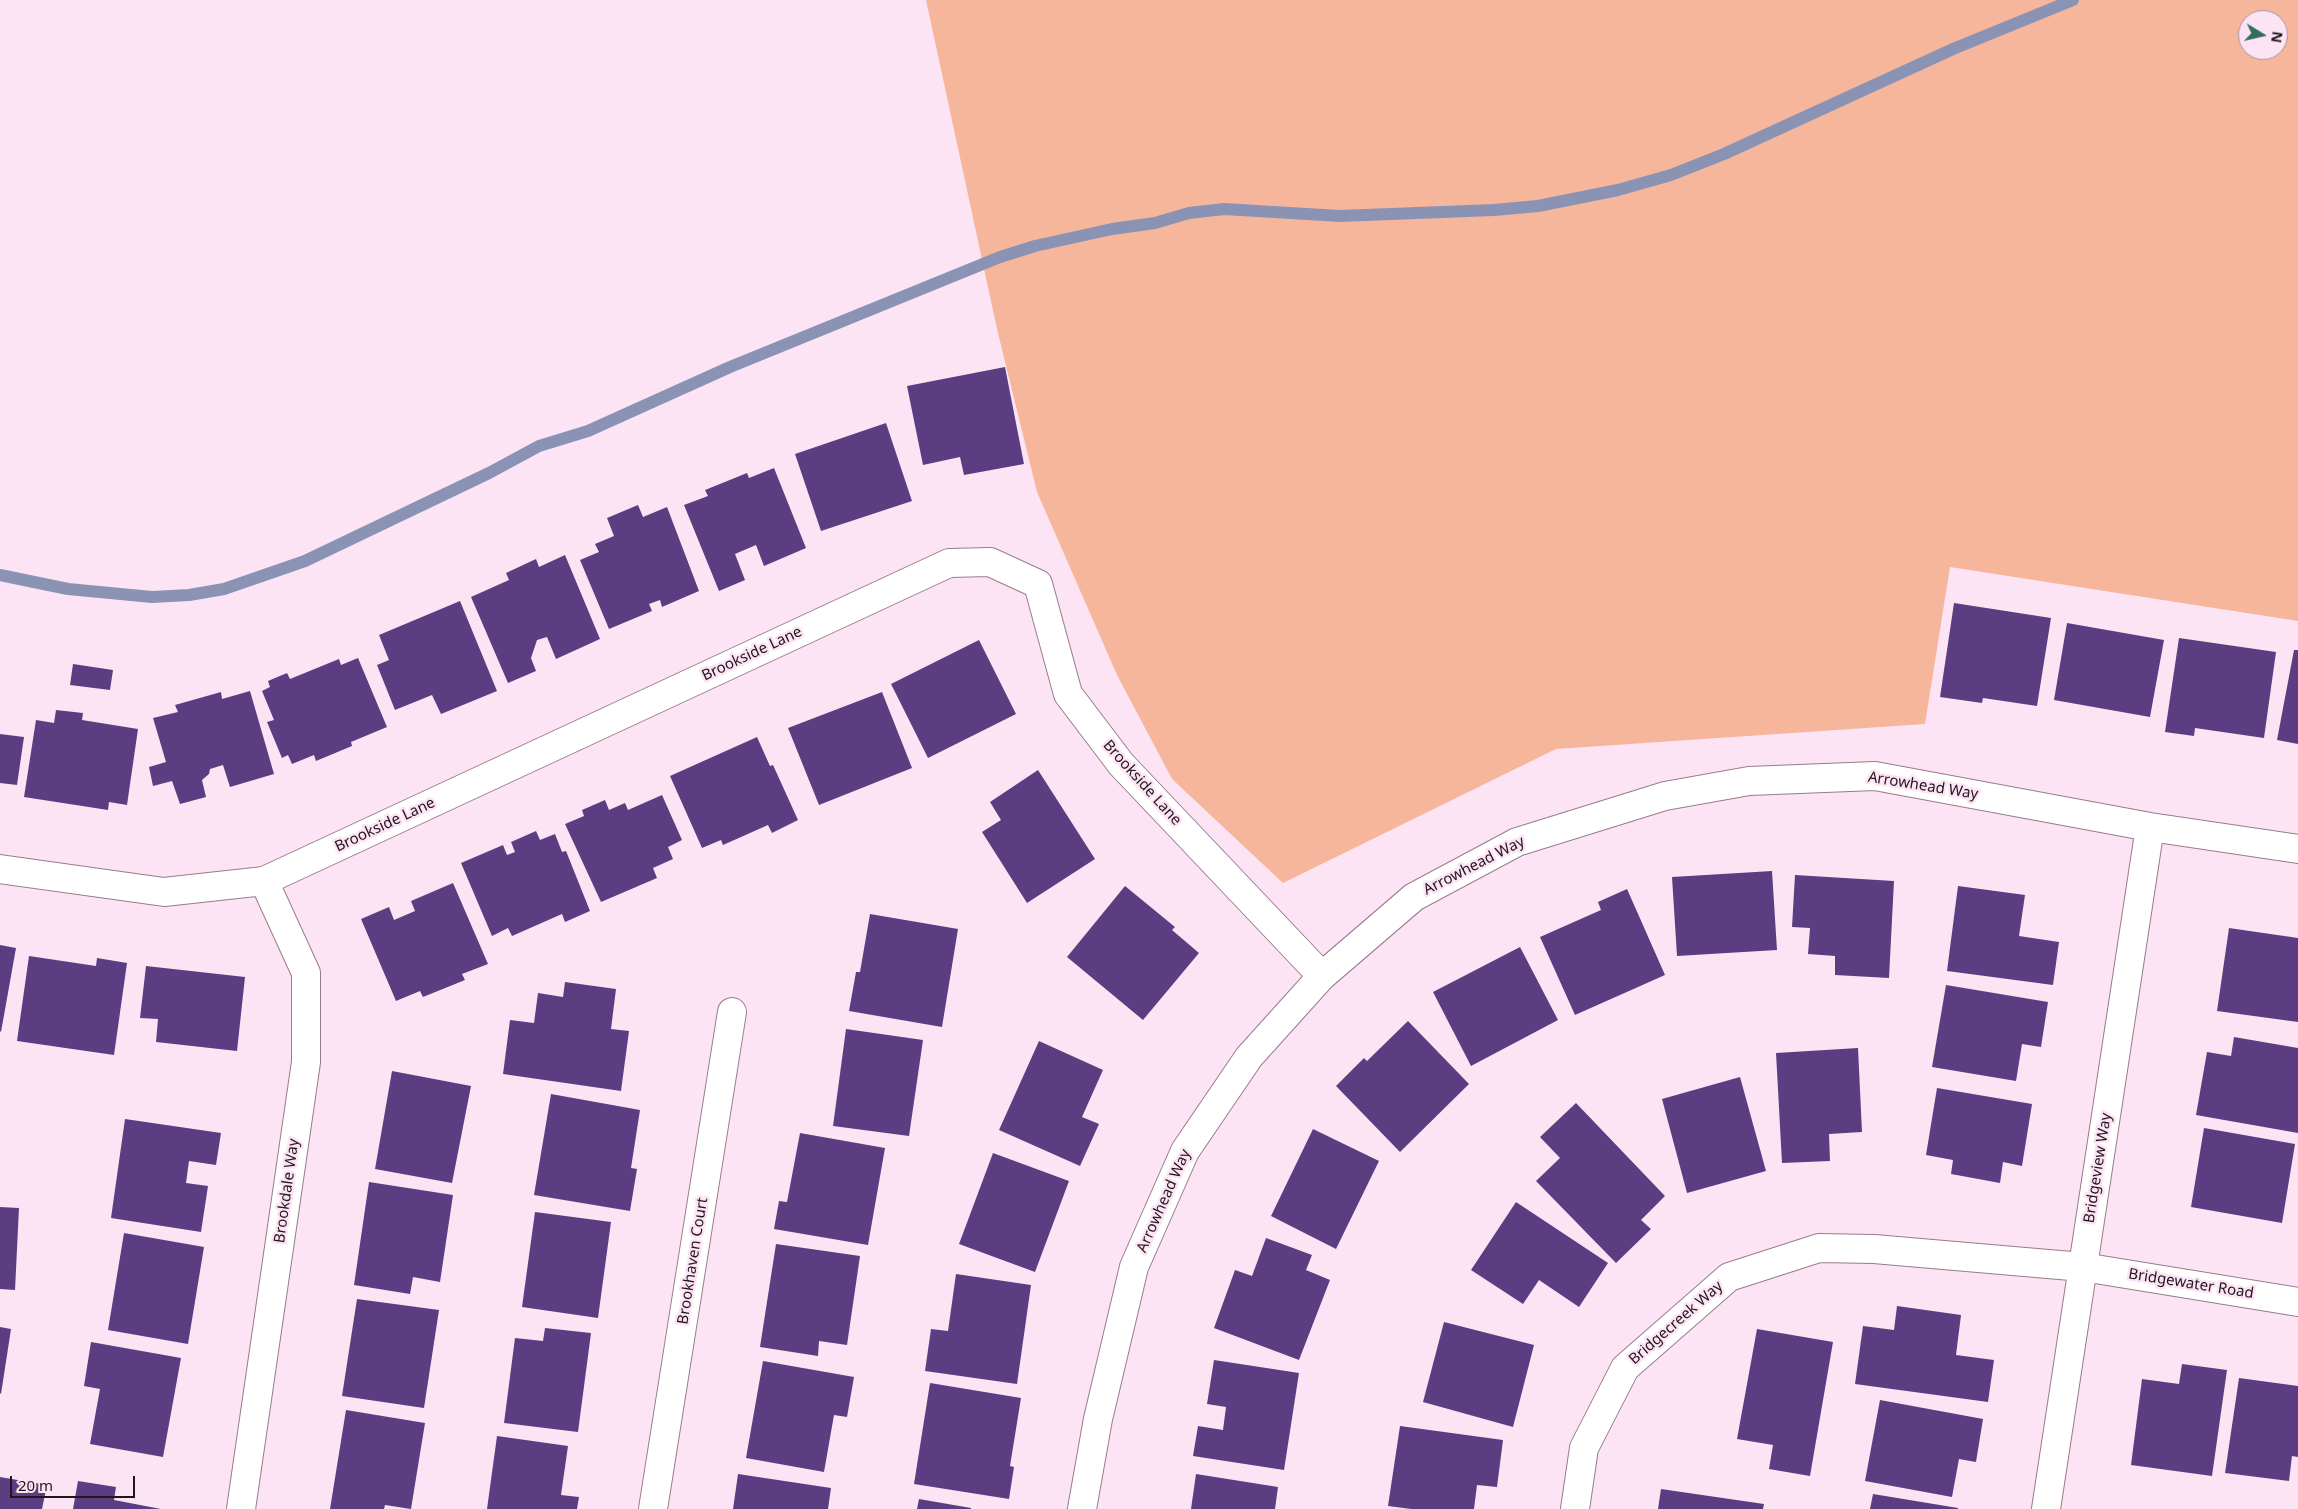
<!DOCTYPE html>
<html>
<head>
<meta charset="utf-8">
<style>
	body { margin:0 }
	#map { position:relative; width:2298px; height:1509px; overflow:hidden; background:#fde4f5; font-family:"Noto Sans",sans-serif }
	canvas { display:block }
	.north { position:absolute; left:2238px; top:10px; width:50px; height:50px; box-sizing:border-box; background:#fde4f5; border:1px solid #a5929f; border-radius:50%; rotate:99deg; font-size:14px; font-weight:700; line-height:20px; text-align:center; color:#21161e }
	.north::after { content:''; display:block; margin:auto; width:18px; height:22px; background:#316f5c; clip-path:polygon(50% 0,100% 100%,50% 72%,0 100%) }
	.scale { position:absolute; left:10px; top:1476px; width:125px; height:22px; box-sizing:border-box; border:2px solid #21161e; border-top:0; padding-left:6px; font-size:15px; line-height:18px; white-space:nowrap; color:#21161e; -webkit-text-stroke:4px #fde4f5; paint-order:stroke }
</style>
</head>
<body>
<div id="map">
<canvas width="2298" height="1509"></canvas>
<div class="north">N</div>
<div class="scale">20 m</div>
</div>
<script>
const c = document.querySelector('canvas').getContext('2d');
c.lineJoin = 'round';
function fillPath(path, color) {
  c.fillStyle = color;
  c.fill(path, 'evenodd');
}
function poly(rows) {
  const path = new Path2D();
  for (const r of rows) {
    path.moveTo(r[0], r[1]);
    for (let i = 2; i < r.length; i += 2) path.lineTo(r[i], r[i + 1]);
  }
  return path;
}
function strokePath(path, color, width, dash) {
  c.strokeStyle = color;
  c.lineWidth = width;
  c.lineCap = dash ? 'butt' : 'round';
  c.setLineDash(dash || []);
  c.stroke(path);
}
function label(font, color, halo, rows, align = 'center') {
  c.font = font + ' "Noto Sans",sans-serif';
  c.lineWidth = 5;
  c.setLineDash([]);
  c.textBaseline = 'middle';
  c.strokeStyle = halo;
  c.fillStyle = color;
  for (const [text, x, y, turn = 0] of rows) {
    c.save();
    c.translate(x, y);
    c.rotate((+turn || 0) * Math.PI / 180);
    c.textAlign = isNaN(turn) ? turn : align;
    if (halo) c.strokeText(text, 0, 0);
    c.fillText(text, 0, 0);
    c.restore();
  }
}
fillPath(poly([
	[926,0,2298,0,2298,621,1950,567,1925,724,1556,749,1283,883,1172,779,1117,675,1037,492,997,329],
	[2248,20,2278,20,2278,50,2248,50]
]), '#f6b69c');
strokePath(poly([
	[0,575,68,589,152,597,189,595,224,589,305,561,489,473,539,446,588,431,730,367,1000,257,1035,246,1112,229,1155,223,1189,213,1224,209,1340,216,1494,210,1538,206,1618,190,1671,175,1724,154,1953,49,2073,0]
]), '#8b93b5', 12);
fillPath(poly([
	[1005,367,1024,464,964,475,960,457,923,465,907,386],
	[886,423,912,501,821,531,795,454],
	[774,468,806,548,764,566,756,545,735,554,745,580,719,591,684,505,708,496,705,490,747,473,749,478],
	[638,505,643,517,667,507,699,591,662,607,660,600,649,604,652,611,609,629,580,560,599,552,595,544,614,536,607,518],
	[565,555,600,639,556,659,547,637,537,640,531,658,536,671,508,683,471,597,509,580,506,573,536,559,539,567],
	[460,601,497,691,441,714,432,695,395,710,377,665,389,660,379,635],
	[1954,603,2051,618,2037,706,1983,698,1982,703,1940,697],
	[2067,623,2164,640,2150,717,2054,700],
	[2179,638,2276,652,2264,738,2195,728,2194,736,2165,732],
	[979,640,1016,714,928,758,891,684],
	[2294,650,2298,650,2298,744,2277,740],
	[358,658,387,727,351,742,352,746,316,761,314,755,292,764,288,755,282,758,267,722,274,720,262,691,270,687,268,681,287,673,290,679,339,659,341,665],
	[73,664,113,670,110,690,70,685],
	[250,691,274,774,230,787,223,765,210,769,209,774,202,780,206,797,180,804,172,781,153,786,149,767,166,762,153,718,178,712,175,705,221,692,222,699],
	[882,692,912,768,819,805,788,728],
	[56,710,83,713,82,720,138,729,127,805,109,802,108,810,24,797,36,720,54,723],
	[0,734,24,737,17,785,0,783],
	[757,737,770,766,773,765,798,820,772,833,768,825,723,845,721,840,702,848,670,776],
	[1038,770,1095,859,1027,903,982,832,1001,820,990,802],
	[662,795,682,840,668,847,673,859,653,868,657,878,601,902,565,824,584,816,582,810,605,800,609,810,625,803,628,810],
	[536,831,540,840,555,834,562,852,566,851,590,911,565,922,562,914,512,936,508,928,492,936,461,863,503,845,507,855,515,852,511,842],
	[1772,871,1777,950,1677,956,1672,877],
	[1795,875,1894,881,1889,978,1835,975,1835,956,1808,954,1810,928,1792,927],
	[453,883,488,964,462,974,465,980,423,997,420,991,396,1001,361,919,389,907,394,920,415,911,411,901],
	[1125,886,1175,927,1172,930,1199,953,1143,1020,1067,957],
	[1958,886,2025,895,2019,936,2059,942,2053,985,1947,971],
	[1627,889,1665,975,1575,1015,1540,937,1601,910,1598,902],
	[870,914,958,929,942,1027,849,1011,856,972,860,972],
	[2229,928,2298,938,2298,1022,2217,1011],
	[0,945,16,948,1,1032,0,1031],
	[1520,947,1558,1020,1471,1066,1433,992],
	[29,956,96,966,97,958,127,963,114,1055,17,1041],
	[146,966,245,977,237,1051,156,1042,158,1019,140,1018],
	[565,982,616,989,611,1029,629,1031,621,1091,503,1074,510,1020,534,1023,538,993,563,997],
	[1946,985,2048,1002,2041,1047,2022,1044,2016,1081,1932,1067],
	[1408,1021,1469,1084,1400,1152,1336,1086,1364,1058,1367,1061],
	[846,1029,923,1040,909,1136,833,1126],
	[2234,1037,2298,1048,2298,1133,2196,1115,2207,1052,2231,1056],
	[1039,1041,1103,1070,1082,1117,1099,1124,1080,1166,999,1130],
	[1858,1048,1862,1132,1829,1134,1830,1161,1782,1163,1776,1053],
	[392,1071,471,1086,452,1183,375,1169],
	[1740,1077,1766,1171,1687,1193,1662,1099],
	[1937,1088,2032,1104,2022,1166,2003,1162,2000,1183,1951,1174,1953,1160,1926,1155],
	[551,1094,640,1110,631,1168,637,1169,630,1211,534,1195],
	[1576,1103,1665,1196,1641,1220,1651,1229,1616,1263,1536,1181,1560,1158,1540,1137],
	[125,1119,221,1133,216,1165,189,1161,186,1183,208,1186,201,1232,111,1218],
	[2204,1128,2295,1144,2282,1223,2191,1207],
	[1313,1129,1379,1161,1336,1249,1271,1216],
	[800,1133,885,1148,868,1245,774,1229,779,1201,787,1202],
	[993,1153,1069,1181,1035,1272,959,1244],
	[369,1182,453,1195,440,1282,413,1277,410,1294,354,1285],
	[1516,1202,1608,1263,1579,1307,1539,1280,1523,1304,1471,1270],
	[0,1207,19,1208,15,1290,0,1289],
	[535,1212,611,1222,598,1318,522,1307],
	[124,1233,204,1247,188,1344,108,1330],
	[1266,1238,1312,1255,1306,1270,1330,1280,1299,1360,1214,1328,1235,1270,1252,1276],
	[776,1244,860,1256,847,1345,819,1341,818,1356,760,1347],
	[956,1274,1031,1285,1017,1384,925,1371,931,1329,948,1331],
	[357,1299,439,1310,424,1408,342,1396],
	[1897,1306,1961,1315,1956,1355,1994,1360,1988,1402,1855,1384,1863,1326,1894,1330],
	[1444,1322,1534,1345,1513,1427,1423,1402],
	[0,1327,11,1329,1,1394,0,1393],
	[545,1328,591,1333,578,1432,504,1423,515,1338,543,1341],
	[1757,1329,1833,1342,1810,1476,1769,1469,1773,1445,1737,1439],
	[91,1342,181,1358,163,1457,90,1444,100,1389,84,1386],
	[1214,1360,1299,1373,1284,1470,1193,1456,1198,1426,1223,1430,1226,1407,1207,1404],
	[763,1361,854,1377,847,1417,834,1415,824,1472,746,1458],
	[2182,1364,2227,1370,2212,1476,2131,1465,2142,1379,2179,1384],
	[2239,1378,2298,1386,2298,1457,2292,1456,2289,1481,2225,1473],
	[930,1383,1021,1398,1010,1466,1014,1467,1009,1499,914,1484],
	[1880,1400,1983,1419,1976,1462,1959,1459,1952,1497,1865,1481],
	[346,1410,425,1423,411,1509,385,1505,384,1509,330,1509],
	[1400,1426,1503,1440,1497,1487,1477,1485,1474,1509,1411,1509,1388,1506],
	[497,1436,568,1446,561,1495,579,1497,577,1509,487,1509],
	[738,1474,831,1488,828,1509,733,1509],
	[1196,1474,1278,1487,1275,1509,1191,1509],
	[0,1477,47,1485,42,1509,0,1509],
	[78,1481,116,1487,114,1500,161,1509,73,1509],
	[1661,1489,1764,1504,1763,1509,1658,1509],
	[1873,1494,1958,1508,1958,1509,1870,1509],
	[919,1499,971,1508,971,1509,917,1509]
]), '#5d3d81');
const minor = poly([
	[0,869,164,892,264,881,949,563,990,562,1038,584,1068,694,1121,764,1322,976],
	[241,1509,306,1062,306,973,264,881],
	[653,1509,732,1012],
	[1082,1509,1098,1419,1134,1267,1185,1151,1249,1057,1322,976,1414,897,1517,842,1665,796,1749,781,1875,776,2150,827,2298,849],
	[1575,1509,1584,1448,1625,1368,1729,1277,1819,1248,1874,1249,2083,1267,2298,1302],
	[2046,1509,2150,827]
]);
strokePath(minor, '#987b8f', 30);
strokePath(minor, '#fff', 28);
label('15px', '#21161e', '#fde4f5', [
	["Brookside Lane",752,654,-25],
	["Brookside Lane",1142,783,48],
	["Arrowhead Way",1923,786,9],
	["Brookside Lane",385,825,-25],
	["Arrowhead Way",1474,866,-27],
	["Bridgeview Way",2098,1168,-81],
	["Brookdale Way",287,1191,-82],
	["Arrowhead Way",1164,1201,-66],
	["Brookhaven Court",693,1261,-81],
	["Bridgewater Road",2191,1284,9],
	["Bridgecreek Way",1676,1323,-41]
]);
</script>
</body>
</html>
